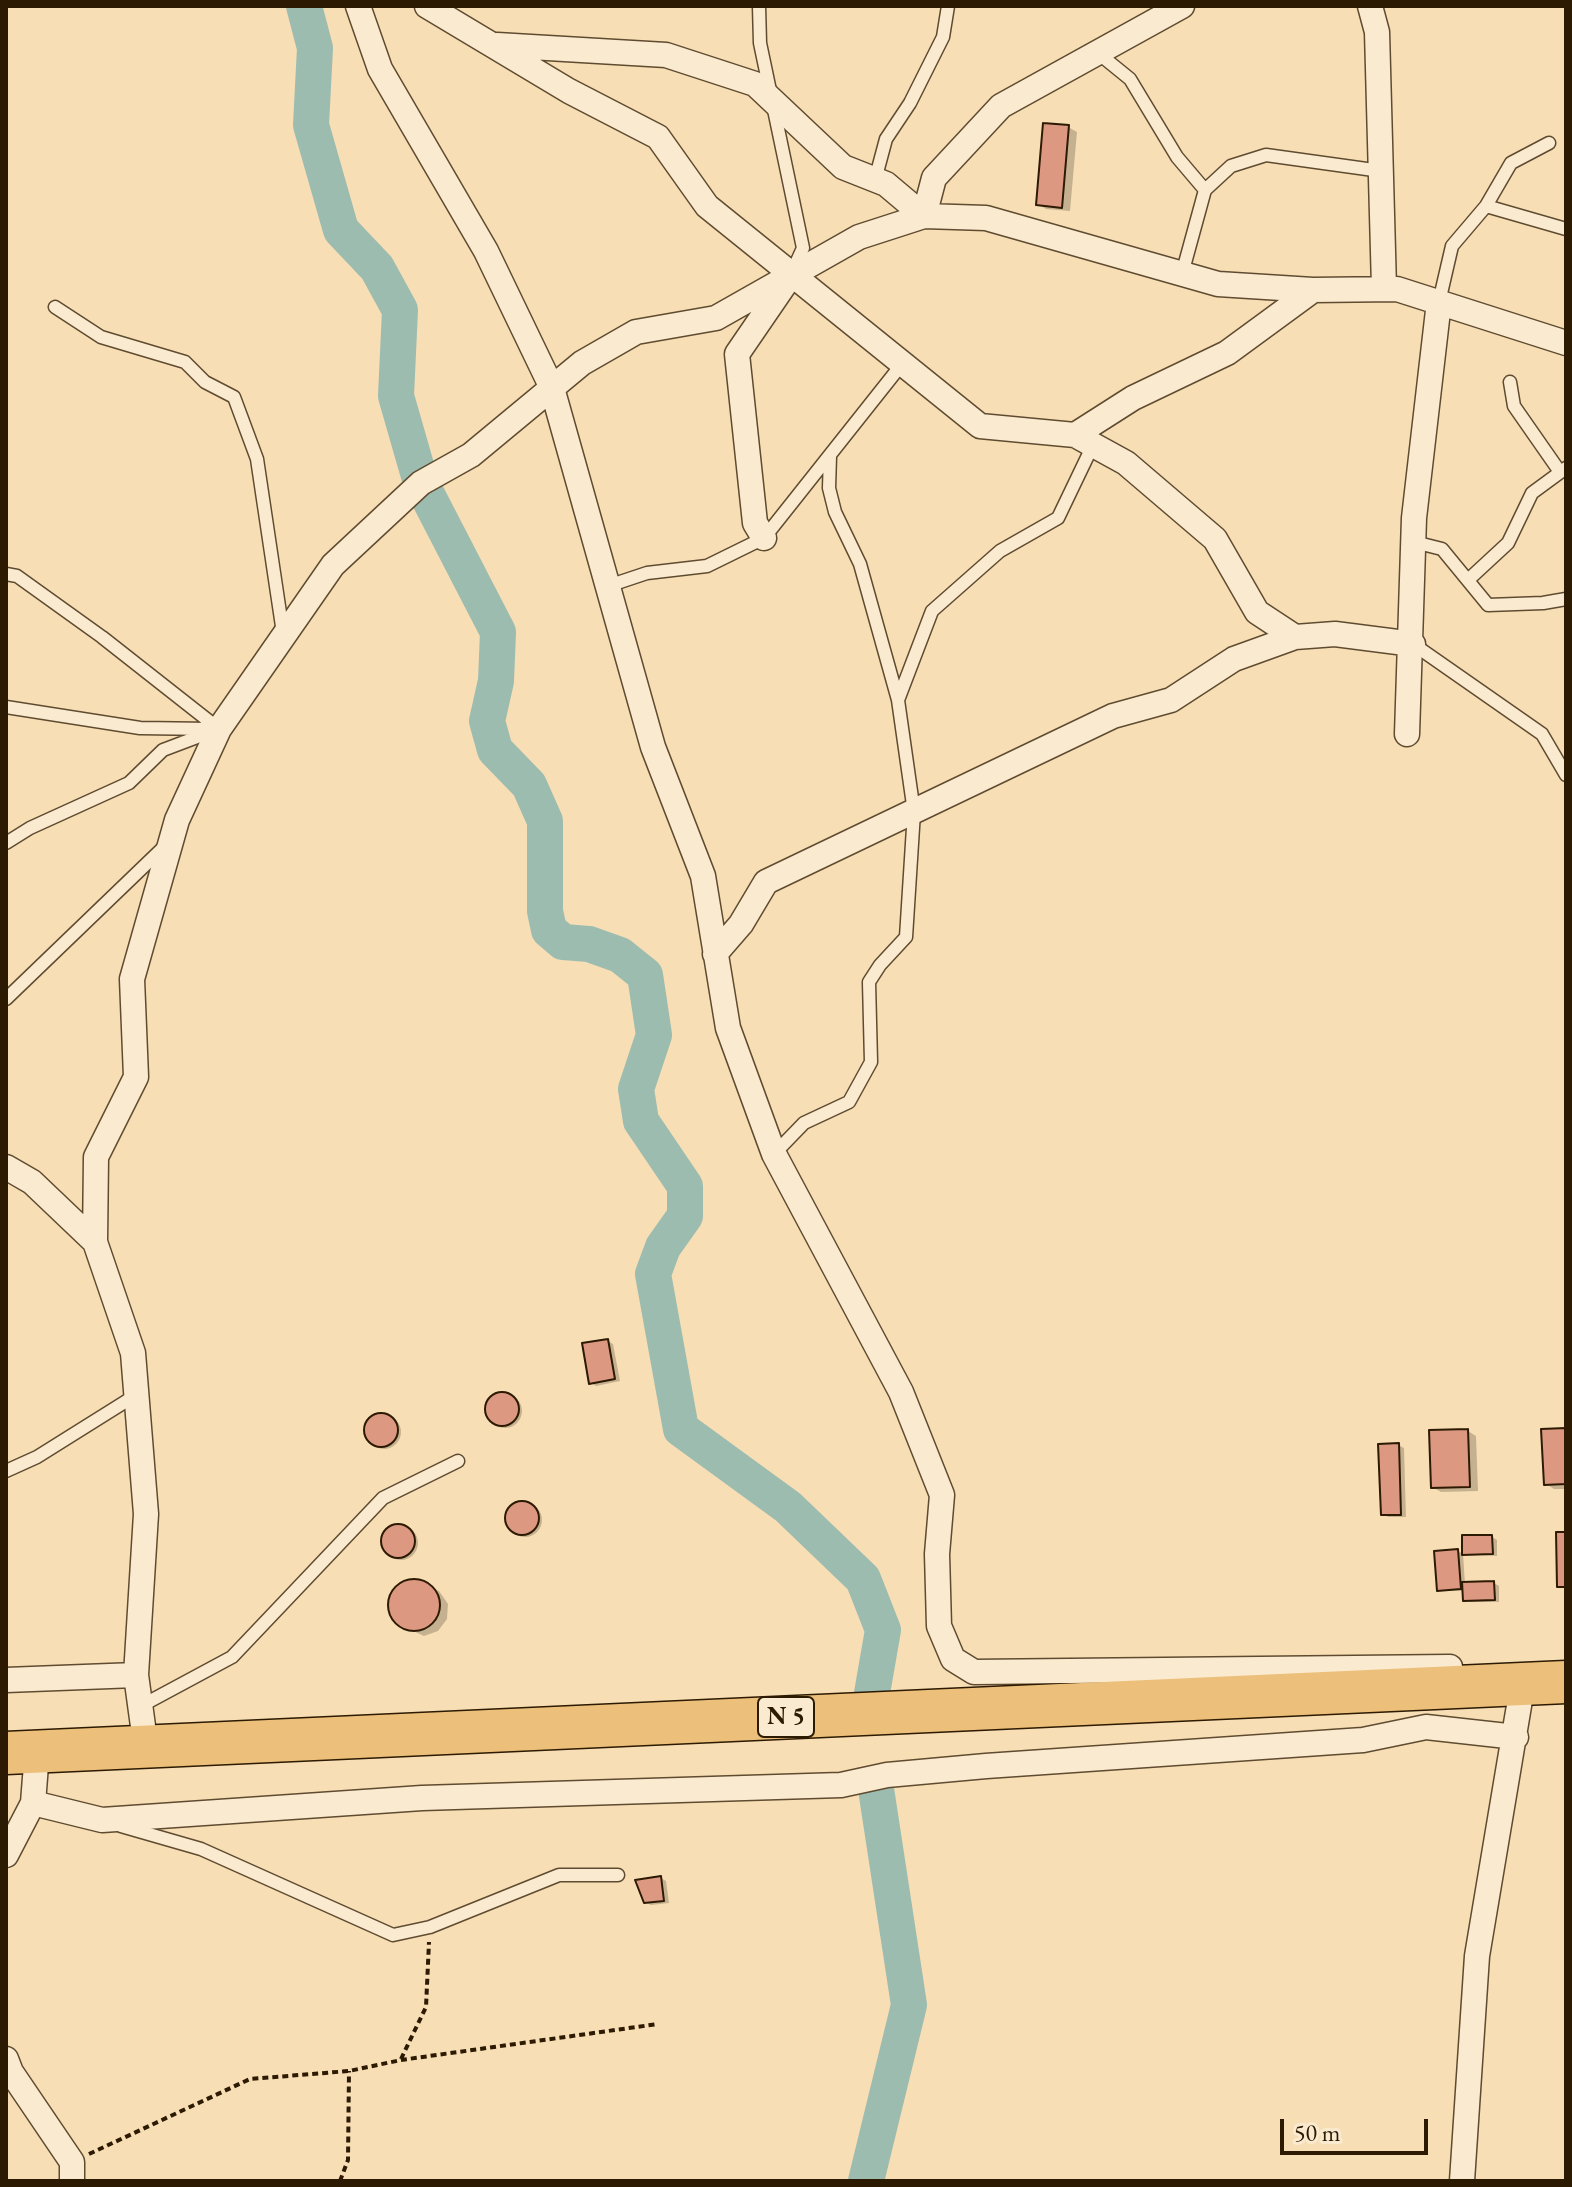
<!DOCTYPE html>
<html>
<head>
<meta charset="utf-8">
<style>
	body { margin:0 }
	#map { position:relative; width:1572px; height:2187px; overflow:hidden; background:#f7deb5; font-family:"EB Garamond",serif }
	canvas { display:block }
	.frame { position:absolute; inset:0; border:8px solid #2c1a03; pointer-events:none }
	.scale { position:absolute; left:1280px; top:2119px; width:148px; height:36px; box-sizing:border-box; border:4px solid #2c1a03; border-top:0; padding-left:10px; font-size:24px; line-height:28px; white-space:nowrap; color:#2c1a03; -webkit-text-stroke:6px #faeacf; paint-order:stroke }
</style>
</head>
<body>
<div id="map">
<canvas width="1572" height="2187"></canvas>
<div class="frame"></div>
<div class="scale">50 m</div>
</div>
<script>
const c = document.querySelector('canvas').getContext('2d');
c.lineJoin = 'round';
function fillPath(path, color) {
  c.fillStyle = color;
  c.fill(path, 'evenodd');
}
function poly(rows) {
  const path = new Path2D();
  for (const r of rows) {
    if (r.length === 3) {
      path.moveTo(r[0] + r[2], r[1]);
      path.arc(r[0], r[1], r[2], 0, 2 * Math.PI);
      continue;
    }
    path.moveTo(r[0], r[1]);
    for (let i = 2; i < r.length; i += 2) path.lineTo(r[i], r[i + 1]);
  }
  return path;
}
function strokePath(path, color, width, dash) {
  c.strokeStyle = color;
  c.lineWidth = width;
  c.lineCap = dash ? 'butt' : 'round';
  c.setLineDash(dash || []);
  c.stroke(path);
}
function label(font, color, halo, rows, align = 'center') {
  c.font = font + ' "EB Garamond",serif';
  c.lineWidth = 8;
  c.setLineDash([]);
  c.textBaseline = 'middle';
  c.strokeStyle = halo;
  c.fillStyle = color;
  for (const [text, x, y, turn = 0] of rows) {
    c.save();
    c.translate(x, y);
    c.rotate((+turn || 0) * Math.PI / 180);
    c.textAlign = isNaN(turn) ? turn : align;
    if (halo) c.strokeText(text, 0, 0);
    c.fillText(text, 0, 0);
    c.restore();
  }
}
fillPath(poly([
	[1068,127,1077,132,1070,211,1046,209,1038,204],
	[608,1341,613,1344,620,1381,596,1386,591,1383],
	[505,1411,17],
	[384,1432,17],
	[1566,1430,1566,1489,1554,1489,1546,1484],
	[1468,1431,1476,1436,1478,1491,1441,1492,1432,1487],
	[1398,1445,1404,1448,1406,1517,1388,1517,1383,1514],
	[525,1520,17],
	[401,1543,17],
	[1492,1537,1497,1540,1497,1556,1464,1554],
	[1458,1551,1463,1554,1465,1584,1494,1583,1499,1586,1499,1602,1470,1602,1465,1599,1465,1591,1439,1590],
	[415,1581,439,1591,448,1604,447,1619,438,1631,424,1636,400,1625,391,1612,391,1597,401,1585],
	[661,1878,666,1881,669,1903,651,1905,645,1902]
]), '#0003');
strokePath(poly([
	[304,6,315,48,311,125,341,230,377,268,400,310,396,396,421,483,498,632,496,681,487,721,495,750,529,785,545,821,545,911,549,930,563,942,589,944,620,955,645,975,654,1035,636,1089,641,1121,685,1186,685,1216,663,1247,653,1274,681,1429,788,1507,863,1579,883,1630,871,1699],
	[866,2181,909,2005,876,1789]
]), '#9dbcb0', 36);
const building = poly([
	[1043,123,1069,125,1062,208,1036,205,1043,123],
	[608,1339,615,1379,589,1384,582,1343,608,1339],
	[502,1409,17],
	[381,1430,17],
	[1566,1428,1566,1484,1544,1485,1541,1429,1566,1428],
	[1468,1429,1470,1487,1431,1488,1429,1430,1468,1429],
	[1399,1443,1401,1515,1381,1515,1378,1444,1399,1443],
	[522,1518,17],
	[398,1541,17],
	[1556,1532,1566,1532,1566,1587,1557,1587,1556,1532],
	[1462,1535,1492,1535,1493,1554,1462,1555,1462,1535],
	[1458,1549,1461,1589,1437,1591,1434,1551,1458,1549],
	[414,1605,26],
	[1494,1581,1495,1600,1463,1601,1462,1582,1494,1581],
	[661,1876,664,1901,644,1903,635,1880,661,1876]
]);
fillPath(building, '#dc9881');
strokePath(building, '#2c1a03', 2);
const lane = poly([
	[759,6,760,43,803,248,792,272],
	[1098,53,1130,79,1177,157,1205,190],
	[875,180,886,139,910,103,943,37,948,6],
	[1486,206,1566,229],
	[1182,274,1205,190,1231,166,1266,155,1381,171],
	[1439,302,1452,246,1486,206,1511,163,1549,143],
	[55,307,101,337,185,362,205,382,234,397,257,459,283,633],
	[1510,382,1514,406,1560,472],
	[1414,542,1442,549,1488,605,1543,603,1566,599],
	[6,574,17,576,102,637,219,729],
	[1468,580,1508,543,1532,493,1566,468],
	[608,586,647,573,707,566,764,538,902,364],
	[1413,644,1542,734,1566,775],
	[898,700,932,611,1000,551,1058,518,1093,445],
	[6,707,140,728,211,729],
	[6,843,30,828,129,783,163,750,216,730],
	[6,999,165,846],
	[774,1154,804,1123,849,1102,871,1062,869,982,880,965,906,937,914,812,898,700,860,564,835,512,829,488,830,456],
	[6,1471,37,1457,136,1395],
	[139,1707,232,1657,383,1498,458,1461],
	[121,1826,201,1849,393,1935,430,1927,559,1875,618,1875]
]);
const street = poly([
	[358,6,380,69,486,251,552,388,653,747,703,876,728,1028,774,1154,901,1392,942,1495,937,1554,939,1626,953,1659,974,1672,1450,1667],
	[427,6,569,91,658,137,707,206,980,426,1075,435,1126,463,1215,539,1257,612,1295,637],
	[1370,6,1377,32,1384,288],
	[497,45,666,55,755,84,843,167,886,184,924,216,934,178,1001,106,1182,6],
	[1075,435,1133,398,1227,353,1313,290],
	[764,538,755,523,737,354,787,281],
	[1407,734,1414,518,1439,302],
	[715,954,741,924,766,882,1113,716,1171,700,1234,659,1295,637,1335,634,1413,644],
	[6,1167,32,1182,95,1242],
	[6,1680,136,1675],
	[146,1748,136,1675,146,1514,133,1353,95,1242,96,1157,136,1077,132,979,177,820,219,729,333,565,421,483,471,455,582,363,636,332,716,318,859,237,924,216,986,218,1218,284,1313,290,1397,289,1566,343],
	[33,1803,102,1820,422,1798,841,1785,887,1775,986,1766,1363,1740,1426,1727,1516,1737],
	[6,1855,33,1803,37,1752],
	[6,2059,11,2072,72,2162,72,2181],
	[1462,2181,1477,1956,1524,1676]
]);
const highway = poly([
	[6,1753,1566,1682]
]);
strokePath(lane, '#5f4b30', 15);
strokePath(street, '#5f4b30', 27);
strokePath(highway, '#2c1a03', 45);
strokePath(poly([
	[401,2059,426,2007,429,1942],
	[89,2154,250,2079,349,2071,401,2060,658,2024],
	[340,2181,348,2160,349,2071]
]), '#2c1a03', 4, [6, 4]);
strokePath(lane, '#faeacf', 12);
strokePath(street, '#faeacf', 24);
strokePath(highway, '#ecbf7a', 42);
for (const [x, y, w] of [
	[786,1717,56]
]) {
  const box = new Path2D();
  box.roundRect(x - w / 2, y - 20, w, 40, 6);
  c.fillStyle = '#faeacf';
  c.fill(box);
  strokePath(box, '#2c1a03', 2);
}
label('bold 24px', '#2c1a03', null, [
	["N 5",786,1717]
]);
</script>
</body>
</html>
